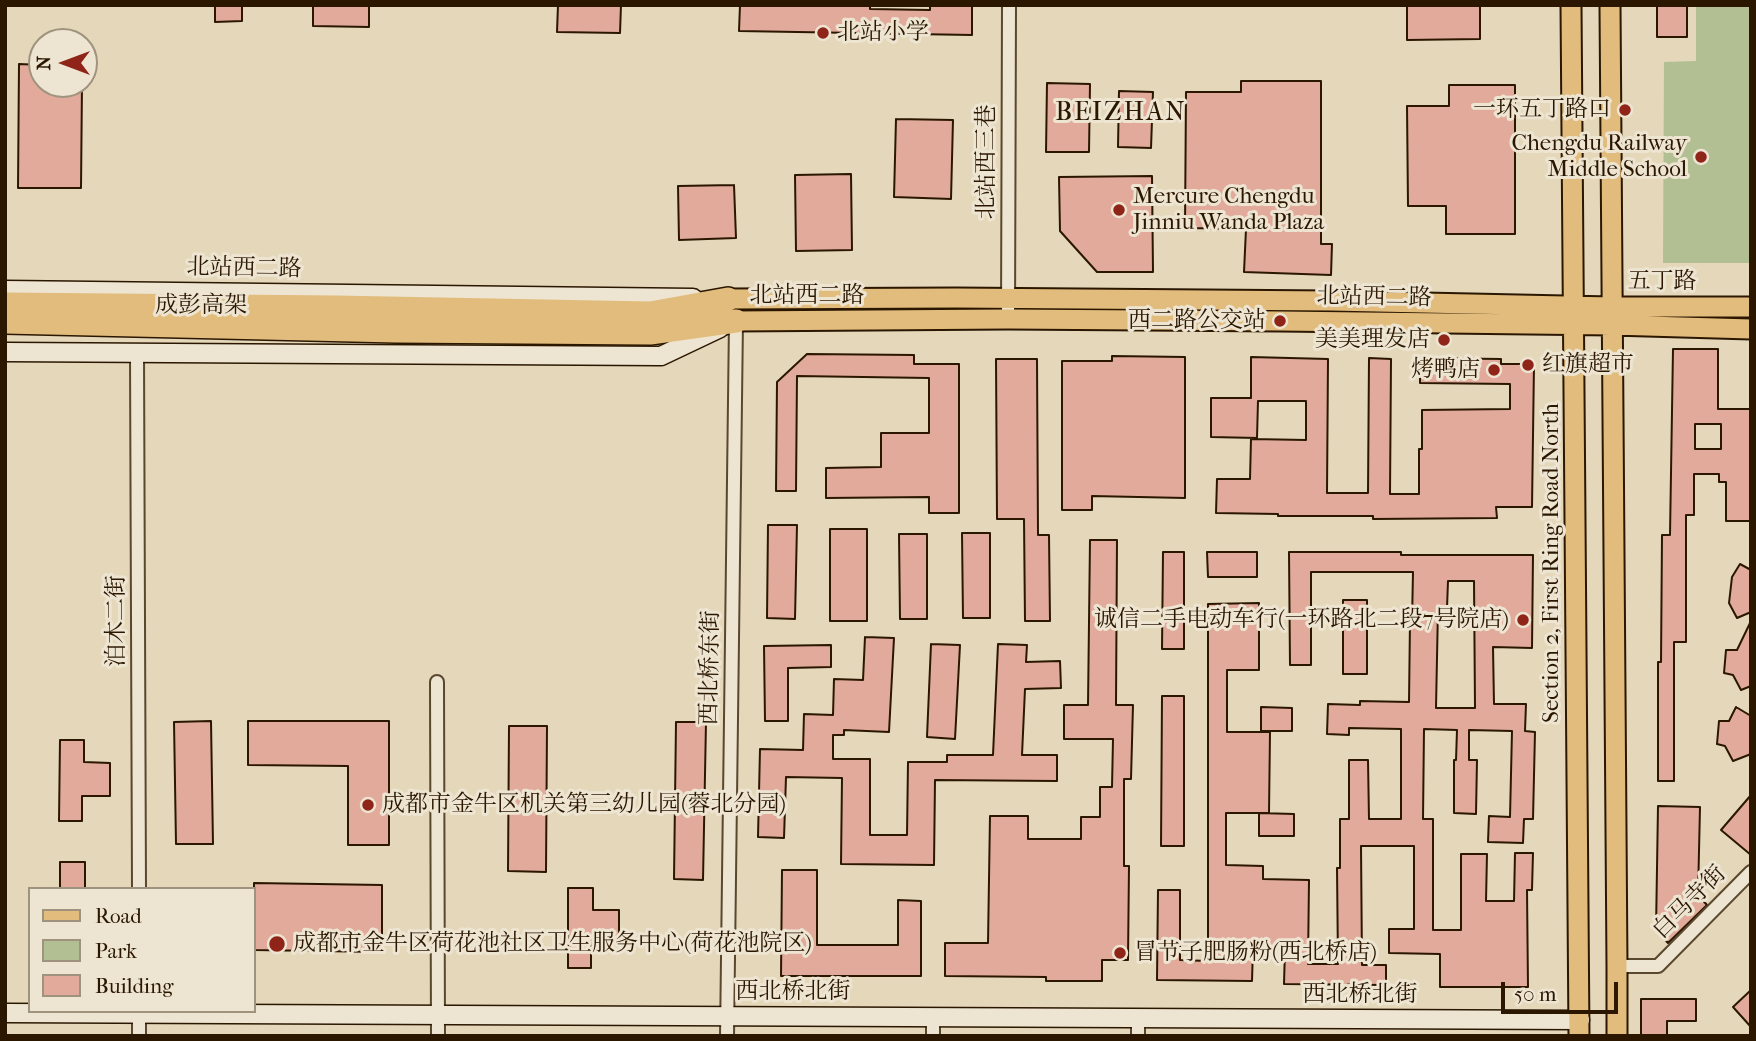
<!DOCTYPE html>
<html>
<head>
<meta charset="utf-8">
<style>
	body { margin:0 }
	#map { position:relative; width:1756px; height:1041px; overflow:hidden; background:#e4d7ba; font-family:"IM FELL French Canon",serif }
	canvas { display:block }
	.frame { position:absolute; inset:0; border:7px solid #2b1700; pointer-events:none }
	.legend { position:absolute; left:28px; top:887px; width:228px; height:126px; box-sizing:border-box; background:#ede5d2; border:2px solid #9f937e; margin:0; padding:9px 12px; list-style:none; font-size:21px; color:#2b1700 }
	.legend li { display:flex; align-items:center; gap:14px; height:35px }
	.legend b { width:35px; border:2px solid #9f937e }
	.north { position:absolute; left:28px; top:28px; width:70px; height:70px; box-sizing:border-box; background:#ede5d2; border:2px solid #9f937e; border-radius:50%; rotate:270deg; font-size:19px; font-weight:700; line-height:28px; text-align:center; color:#2b1700 }
	.north::after { content:''; display:block; margin:auto; width:24px; height:32px; background:#8f2418; clip-path:polygon(50% 0,100% 100%,50% 72%,0 100%) }
	.scale { position:absolute; left:1501px; top:982px; width:117px; height:32px; box-sizing:border-box; border:4px solid #2b1700; border-top:0; padding-left:9px; font-size:21px; line-height:24px; white-space:nowrap; color:#2b1700; -webkit-text-stroke:5px #ede5d2; paint-order:stroke }
</style>
</head>
<body>
<div id="map">
<canvas width="1756" height="1041"></canvas>
<div class="frame"></div>
<ul class="legend">
<li><b style="height:9px;background:#e2bc7d"></b>Road</li>
<li><b style="height:19px;background:#b1bf92"></b>Park</li>
<li><b style="height:19px;background:#e1aa9b"></b>Building</li>
</ul>
<div class="north">N</div>
<div class="scale">50 m</div>
</div>
<script>
const c = document.querySelector('canvas').getContext('2d');
c.lineJoin = 'round';
function fillPath(path, color) {
  c.fillStyle = color;
  c.fill(path, 'evenodd');
}
function poly(rows) {
  const path = new Path2D();
  for (const r of rows) {
    path.moveTo(r[0], r[1]);
    for (let i = 2; i < r.length; i += 2) path.lineTo(r[i], r[i + 1]);
  }
  return path;
}
function strokePath(path, color, width, dash) {
  c.strokeStyle = color;
  c.lineWidth = width;
  c.lineCap = dash ? 'butt' : 'round';
  c.setLineDash(dash || []);
  c.stroke(path);
}
function label(font, color, halo, rows, align = 'center') {
  c.font = font + ' "IM FELL French Canon","Noto Serif SC",serif';
  c.lineWidth = 6;
  c.setLineDash([]);
  c.textBaseline = 'middle';
  c.strokeStyle = halo;
  c.fillStyle = color;
  for (const [text, x, y, turn = 0] of rows) {
    c.save();
    c.translate(x, y);
    c.rotate((+turn || 0) * Math.PI / 180);
    c.textAlign = isNaN(turn) ? turn : align;
    if (halo) c.strokeText(text, 0, 0);
    c.fillText(text, 0, 0);
    c.restore();
  }
}
fillPath(poly([
	[1696,5,1751,5,1751,263,1663,263,1664,62,1696,61]
]), '#b1bf92');
const building = poly([
	[215,5,242,5,242,21,215,22,215,5],
	[313,5,369,5,369,27,313,26,313,5],
	[558,5,621,5,620,33,557,32,558,5],
	[740,5,870,5,870,9,930,10,930,5,972,5,972,35,739,31,740,5],
	[1407,5,1480,5,1480,39,1407,40,1407,5],
	[1657,5,1687,5,1687,37,1657,37,1657,5],
	[19,64,42,65,42,84,82,84,81,188,18,188,19,64],
	[1241,81,1321,81,1321,244,1332,244,1331,275,1244,272,1246,229,1185,228,1186,92,1241,92,1241,81],
	[1047,83,1090,84,1089,152,1046,152,1047,83],
	[1449,85,1515,85,1515,234,1446,234,1446,206,1408,206,1407,106,1449,106,1449,85],
	[1119,91,1153,92,1151,148,1118,147,1119,91],
	[896,119,953,120,951,199,894,197,896,119],
	[851,174,852,250,796,251,795,175,851,174],
	[1152,176,1153,272,1097,272,1060,231,1059,177,1152,176],
	[734,185,736,238,679,240,678,186,734,185],
	[1673,349,1718,349,1718,409,1751,409,1751,521,1726,521,1726,482,1719,482,1719,474,1694,474,1694,515,1686,515,1686,642,1674,642,1674,781,1658,781,1658,662,1661,662,1662,535,1670,535,1673,349],
	[1695,424,1721,424,1721,449,1695,449,1695,424],
	[807,354,914,355,914,364,959,364,959,513,929,513,929,497,826,498,826,468,881,467,881,433,929,433,929,378,797,376,796,491,776,491,777,382,807,354],
	[1112,356,1185,357,1185,498,1092,496,1092,510,1062,510,1062,361,1112,361,1112,356],
	[1251,357,1328,359,1327,493,1368,493,1369,358,1391,359,1390,494,1419,494,1419,449,1422,449,1422,410,1510,409,1510,384,1420,383,1420,358,1501,359,1501,364,1534,364,1532,507,1496,507,1497,518,1373,519,1373,516,1278,516,1278,514,1216,513,1217,479,1250,479,1251,439,1306,440,1306,401,1258,401,1257,438,1211,437,1211,398,1251,398,1251,357],
	[996,359,1037,359,1038,535,1049,535,1050,621,1025,621,1024,519,997,519,996,359],
	[768,525,797,525,795,619,767,618,768,525],
	[830,529,867,529,867,621,830,621,830,529],
	[962,533,990,533,990,618,963,618,962,533],
	[899,534,927,534,927,619,900,619,899,534],
	[1090,540,1117,540,1116,705,1133,705,1131,779,1124,779,1124,866,1129,866,1128,960,1102,960,1102,981,1046,981,1046,977,945,976,945,943,988,943,990,816,1028,816,1028,839,1081,839,1081,817,1100,817,1100,787,1112,787,1113,739,1064,739,1064,705,1088,705,1090,540],
	[1163,552,1184,552,1184,649,1162,649,1163,552],
	[1207,552,1257,552,1257,577,1208,577,1207,552],
	[1289,552,1401,552,1401,555,1533,555,1532,648,1493,647,1494,704,1526,704,1525,731,1535,732,1533,819,1524,819,1523,843,1488,842,1489,816,1510,817,1512,731,1469,730,1469,760,1477,760,1476,814,1454,813,1454,760,1456,760,1457,730,1424,729,1423,819,1433,819,1433,930,1461,930,1461,854,1487,854,1486,901,1514,901,1515,853,1533,853,1532,890,1527,890,1528,987,1440,987,1440,954,1389,953,1389,929,1414,929,1414,846,1361,846,1362,965,1386,965,1386,985,1284,984,1285,949,1253,948,1252,981,1157,980,1158,890,1180,890,1180,960,1208,961,1208,604,1259,603,1259,670,1227,670,1227,732,1270,732,1269,813,1226,813,1226,865,1263,866,1263,879,1309,880,1308,964,1338,964,1337,868,1340,868,1340,819,1349,819,1349,760,1368,760,1369,819,1401,819,1401,729,1349,728,1349,735,1327,734,1328,704,1360,705,1360,701,1409,702,1410,621,1412,621,1413,572,1311,572,1311,665,1290,665,1289,552],
	[1448,581,1474,581,1475,708,1436,708,1438,608,1447,608,1448,581],
	[1740,564,1751,570,1751,612,1737,618,1729,603,1732,577,1740,564],
	[1343,600,1367,600,1367,674,1343,674,1343,600],
	[1751,621,1751,686,1741,690,1733,675,1724,673,1726,650,1737,650,1751,621],
	[865,637,894,638,889,732,844,730,844,735,833,735,833,759,870,759,870,835,907,835,908,762,947,762,947,755,993,755,998,644,1027,645,1026,662,1060,661,1061,688,1025,689,1022,755,1057,755,1057,781,935,780,934,865,841,864,842,778,786,777,784,838,758,837,760,749,803,750,804,714,833,715,834,679,863,680,865,637],
	[931,644,960,645,955,739,927,737,931,644],
	[831,645,831,667,788,668,788,721,765,721,764,646,831,645],
	[1162,696,1184,696,1184,846,1161,846,1162,696],
	[1261,707,1292,708,1292,731,1261,731,1261,707],
	[1736,707,1751,716,1751,754,1733,761,1725,746,1717,744,1719,721,1729,721,1736,707],
	[211,721,213,844,176,844,174,722,211,721],
	[248,721,389,721,389,845,348,845,348,766,248,765,248,721],
	[676,722,706,722,703,880,674,879,676,722],
	[509,726,547,726,546,872,508,871,509,726],
	[60,740,84,740,84,762,110,763,110,796,82,796,82,821,59,821,60,740],
	[1751,795,1751,855,1721,830,1751,795],
	[1658,806,1700,807,1698,895,1707,905,1668,943,1656,930,1658,806],
	[1259,813,1294,814,1294,836,1259,836,1259,813],
	[60,862,85,862,85,889,60,889,60,862],
	[782,870,817,870,817,945,898,945,898,900,921,901,921,976,781,976,782,870],
	[254,883,382,885,382,952,254,950,254,883],
	[568,888,593,888,593,910,619,910,619,944,591,943,591,968,568,968,568,888],
	[1751,990,1751,1027,1733,1007,1751,990],
	[1641,999,1696,999,1696,1021,1667,1021,1667,1036,1641,1036,1641,999]
]);
fillPath(building, '#e1aa9b');
strokePath(building, '#2b1700', 2);
const street = poly([
	[1008,319,1009,5],
	[137,353,139,889],
	[437,682,438,1036],
	[1617,966,1658,966,1751,872],
	[139,1011,139,1036],
	[727,1036,736,321],
	[933,1036,933,1017],
	[1138,1036,1138,1018]
]);
const secondary = poly([
	[5,290,693,298],
	[5,352,661,356,720,328],
	[5,1013,1580,1020]
]);
const primary = poly([
	[1571,5,1579,1036],
	[1610,5,1617,966,1617,1036],
	[728,299,956,298,1331,301,1612,307,1751,307],
	[736,321,1008,319,1280,321,1612,325,1751,329]
]);
const highway = poly([
	[5,304,336,307,650,313,728,299],
	[5,322,396,331,650,333,736,321]
]);
strokePath(street, '#59472e', 16);
strokePath(secondary, '#2b1700', 21);
strokePath(primary, '#2b1700', 23);
strokePath(highway, '#2b1700', 26);
strokePath(street, '#ede5d2', 12);
strokePath(secondary, '#ede5d2', 18);
strokePath(primary, '#e2bc7d', 19);
strokePath(highway, '#e2bc7d', 23);
for (const [x, y, r, color] of [
	[823,33,7,"#8f2418"],
	[1625,110,7,"#8f2418"],
	[1701,157,7,"#8f2418"],
	[1119,210,7,"#8f2418"],
	[1280,321,7,"#8f2418"],
	[1444,340,7,"#8f2418"],
	[1528,365,7,"#8f2418"],
	[1494,370,7,"#8f2418"],
	[1523,620,7,"#8f2418"],
	[368,805,7,"#8f2418"],
	[277,944,9,"#8f2418"],
	[1120,953,7,"#8f2418"]
]) {
  const dot = new Path2D();
  dot.arc(x, y, r, 0, 2 * Math.PI);
  c.fillStyle = color;
  c.fill(dot);
  strokePath(dot, '#ede5d2', 2.5);
}
label('23px', '#2b1700', '#ede5d2', [
	["北站小学",837,33],
	["一环五丁路口",1611,110,"right"],
	["Chengdu Railway",1687,144,"right"],
	["Middle School",1687,170,"right"],
	["Mercure Chengdu",1133,197],
	["Jinniu Wanda Plaza",1133,223],
	["西二路公交站",1266,321,"right"],
	["美美理发店",1430,340,"right"],
	["红旗超市",1542,365],
	["烤鸭店",1480,370,"right"],
	["诚信二手电动车行(一环路北二段7号院店)",1509,620,"right"],
	["成都市金牛区机关第三幼儿园(蓉北分园)",382,805],
	["成都市金牛区荷花池社区卫生服务中心(荷花池院区)",293,944],
	["冒节子肥肠粉(西北桥店)",1134,953]
], 'left');
label('23px', '#2b1700', '#ede5d2', [
	["北站西三巷",987,162,-90],
	["北站西二路",244,269,1],
	["五丁路",1662,282],
	["北站西二路",807,296],
	["北站西二路",1374,298,1],
	["成彭高架",201,306],
	["Section 2, First Ring Road North",1552,563,-90],
	["泊木二街",117,621,-90],
	["西北桥东街",711,668,-89],
	["白马寺街",1690,903,-45],
	["西北桥北街",793,992],
	["西北桥北街",1360,995]
]);
c.letterSpacing = '2px';
label('26px', '#2b1700', '#ede5d2', [
	["BEIZHAN",1121,114]
]);
c.letterSpacing = '0px';
</script>
</body>
</html>
